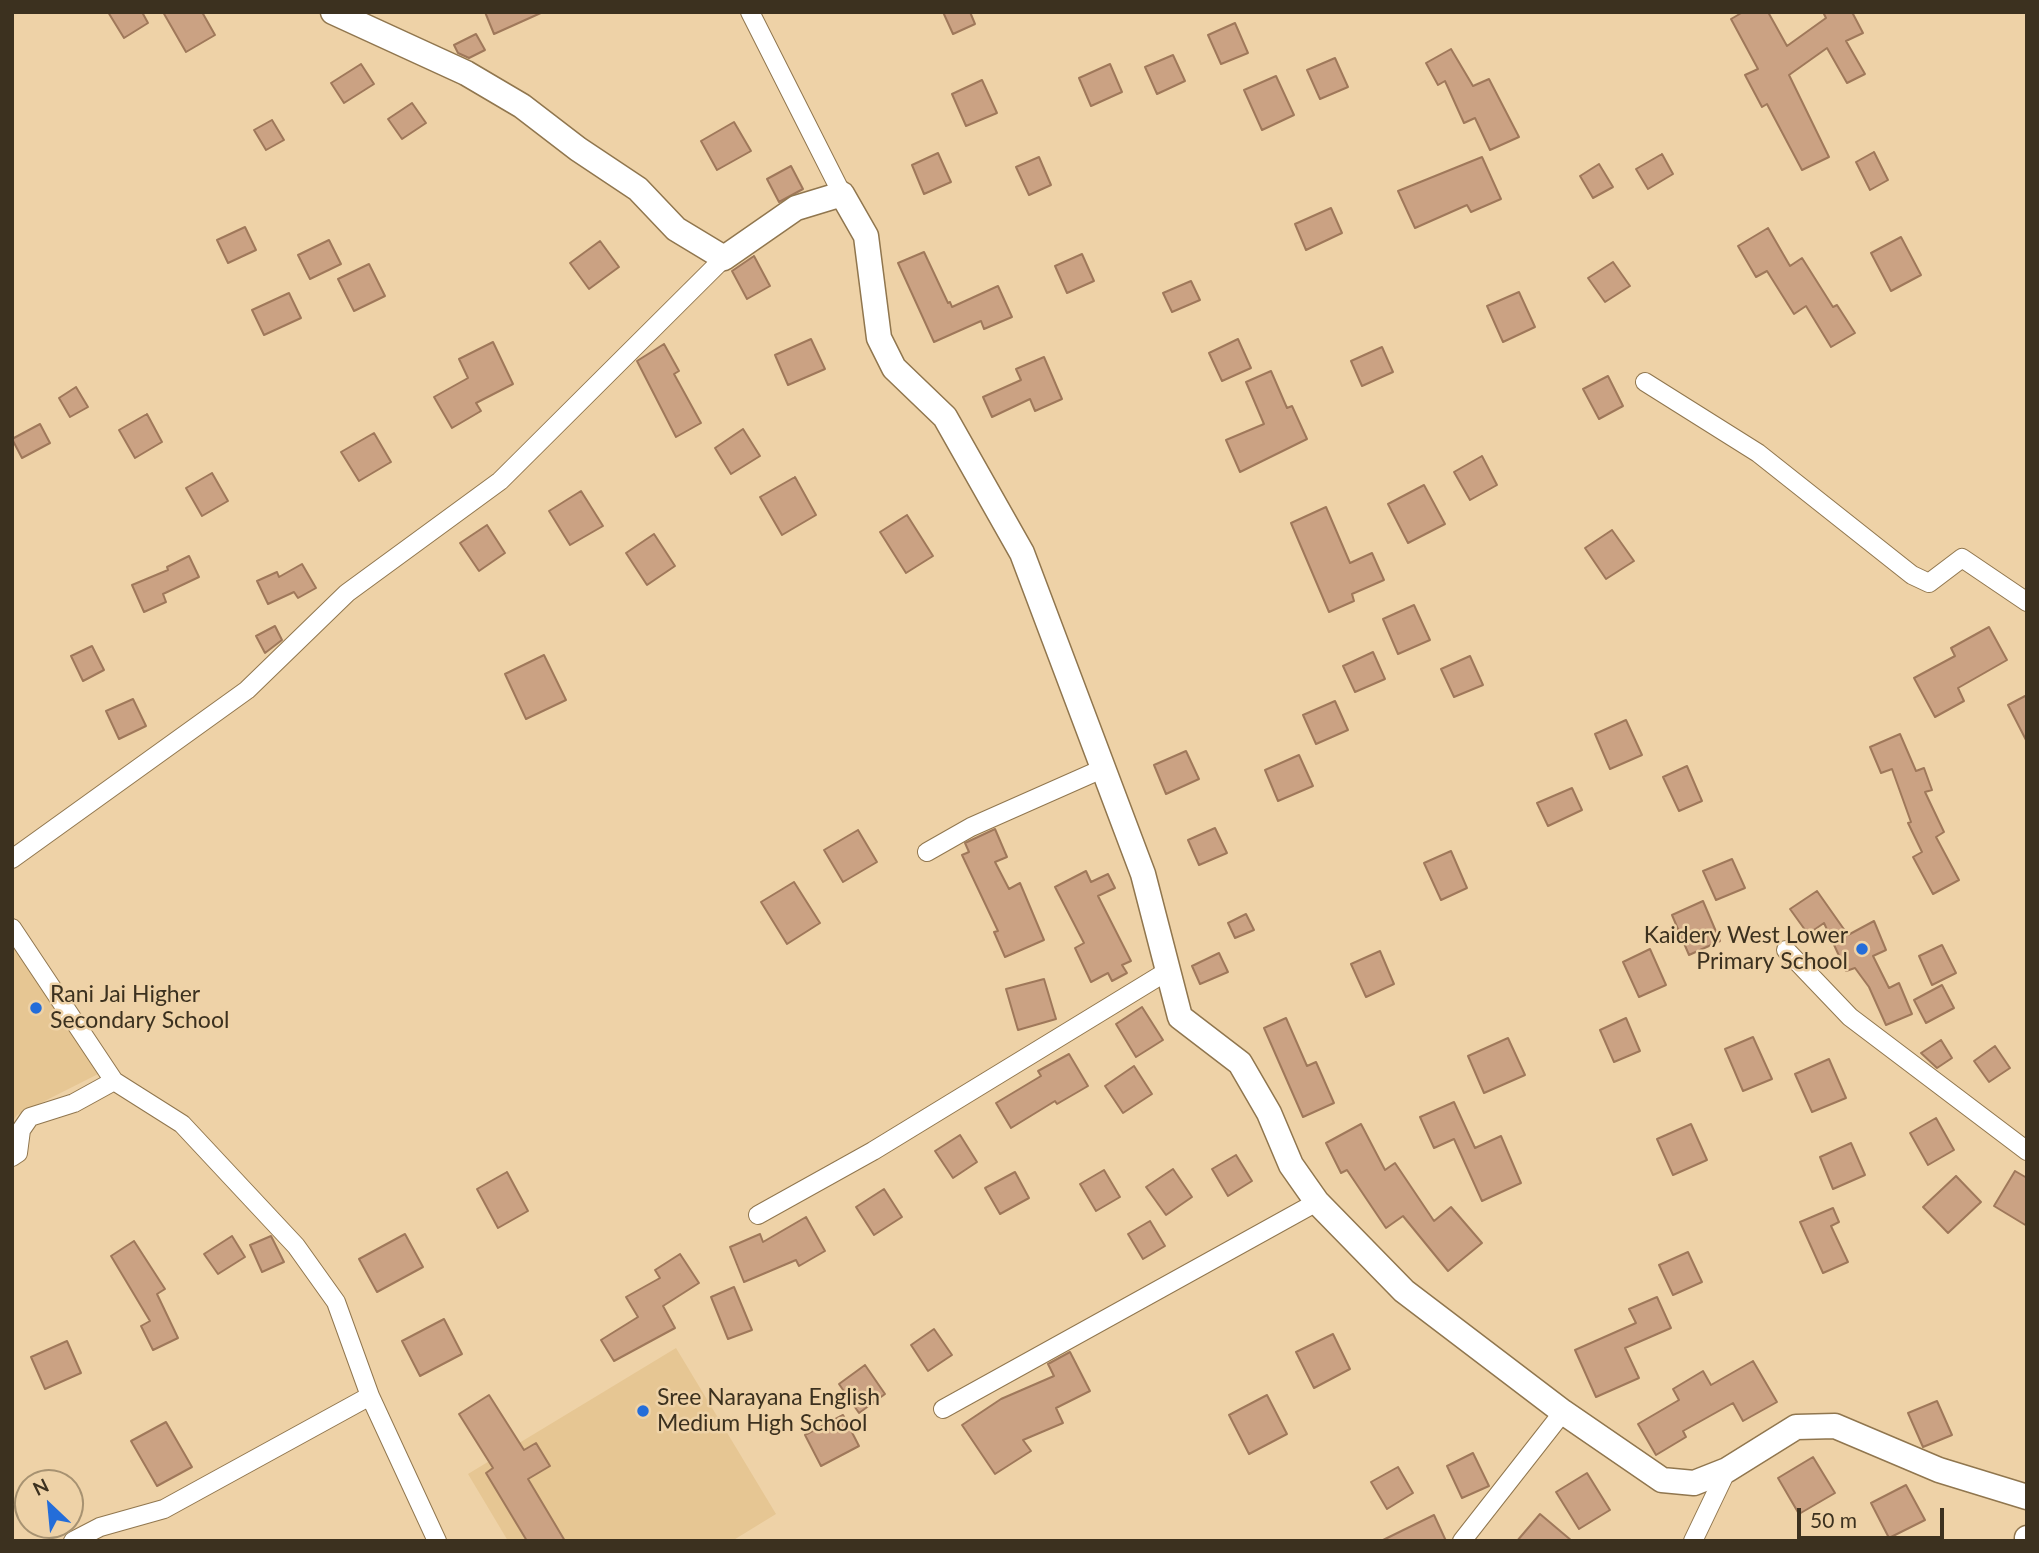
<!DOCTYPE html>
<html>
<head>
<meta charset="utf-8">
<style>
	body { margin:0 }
	#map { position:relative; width:2039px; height:1553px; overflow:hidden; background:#eed2a7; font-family:Lato,sans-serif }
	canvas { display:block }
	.frame { position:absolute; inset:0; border:14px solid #3c311f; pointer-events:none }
	.north { position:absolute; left:14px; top:1469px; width:70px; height:70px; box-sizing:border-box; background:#eed2a7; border:2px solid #a79271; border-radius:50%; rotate:334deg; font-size:19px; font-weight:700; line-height:28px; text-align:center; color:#3c311f }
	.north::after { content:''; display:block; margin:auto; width:24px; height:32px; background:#246dd9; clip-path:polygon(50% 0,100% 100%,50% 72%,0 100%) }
	.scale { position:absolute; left:1797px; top:1508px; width:147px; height:32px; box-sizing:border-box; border:4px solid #3c311f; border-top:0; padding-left:9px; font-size:21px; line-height:24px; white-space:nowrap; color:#3c311f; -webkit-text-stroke:5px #eed2a7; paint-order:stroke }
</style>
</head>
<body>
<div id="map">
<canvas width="2039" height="1553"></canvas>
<div class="frame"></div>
<div class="north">N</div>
<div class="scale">50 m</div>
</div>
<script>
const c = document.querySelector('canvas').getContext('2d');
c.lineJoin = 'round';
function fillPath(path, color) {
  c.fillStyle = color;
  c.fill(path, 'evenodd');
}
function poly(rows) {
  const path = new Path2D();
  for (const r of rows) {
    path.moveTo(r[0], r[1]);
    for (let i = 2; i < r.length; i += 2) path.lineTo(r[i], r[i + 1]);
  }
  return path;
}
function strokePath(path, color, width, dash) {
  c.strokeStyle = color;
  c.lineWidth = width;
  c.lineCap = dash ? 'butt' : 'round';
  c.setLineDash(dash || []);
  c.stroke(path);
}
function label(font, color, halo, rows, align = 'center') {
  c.font = font + ' Lato,sans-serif';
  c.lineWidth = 5;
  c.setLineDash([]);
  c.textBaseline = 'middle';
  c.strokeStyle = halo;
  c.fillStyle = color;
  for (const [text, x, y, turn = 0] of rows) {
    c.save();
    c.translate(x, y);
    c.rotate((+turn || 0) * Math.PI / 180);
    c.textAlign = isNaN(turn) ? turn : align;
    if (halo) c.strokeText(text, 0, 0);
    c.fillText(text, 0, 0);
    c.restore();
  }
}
fillPath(poly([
	[12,946,106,1070,17,1115,12,1122],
	[676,1348,776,1514,732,1541,508,1541,468,1474]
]), '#e6c693');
const building = poly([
	[108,12,142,12,148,23,124,38,108,12],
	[163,12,202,12,215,35,186,52,163,12],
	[485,12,543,12,494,34,485,12],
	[943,12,970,12,975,24,953,34,943,12],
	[1743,12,1768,12,1787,46,1826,18,1823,12,1852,12,1863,33,1846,41,1865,74,1847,83,1827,48,1789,75,1829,157,1802,170,1767,104,1762,107,1745,75,1758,69,1731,19,1743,12],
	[1235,23,1248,53,1221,64,1208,35,1235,23],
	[476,34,485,50,469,58,458,53,454,45,476,34],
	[1451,49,1473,86,1489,79,1519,137,1490,150,1475,118,1464,123,1445,81,1438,85,1426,63,1451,49],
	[1173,55,1185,81,1157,94,1145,67,1173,55],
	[1335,58,1348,87,1320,99,1307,70,1335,58],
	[361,64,374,84,344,103,331,83,361,64],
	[1110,64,1122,92,1091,106,1079,78,1110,64],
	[1276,76,1294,115,1262,130,1244,90,1276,76],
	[982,80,997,113,966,126,952,94,982,80],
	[412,103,426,123,402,139,388,119,412,103],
	[272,120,284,140,266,150,254,130,272,120],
	[734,122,751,151,717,170,701,141,734,122],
	[1874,152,1888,180,1870,190,1856,162,1874,152],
	[938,153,951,182,924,194,912,165,938,153],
	[1662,154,1673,174,1648,189,1636,169,1662,154],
	[1039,157,1051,185,1029,195,1016,167,1039,157],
	[1482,157,1501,199,1471,212,1467,205,1415,228,1398,191,1482,157],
	[1599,164,1613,187,1593,198,1580,176,1599,164],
	[791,166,803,189,779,202,767,179,791,166],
	[1331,208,1342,233,1306,250,1295,224,1331,208],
	[245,227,256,250,228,263,217,240,245,227],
	[1768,228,1790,266,1802,258,1833,307,1837,305,1855,333,1831,347,1806,306,1794,314,1767,271,1756,277,1738,246,1768,228],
	[1901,237,1921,275,1891,291,1871,253,1901,237],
	[329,240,341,264,310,279,298,255,329,240],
	[600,241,619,267,589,289,570,263,600,241],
	[924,252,948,303,950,302,952,307,998,286,1012,317,984,329,981,321,934,342,898,263,924,252],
	[1082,254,1094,281,1067,293,1055,266,1082,254],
	[754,256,770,286,747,299,732,271,754,256],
	[1613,262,1630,286,1605,302,1588,278,1613,262],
	[369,264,385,296,354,311,338,279,369,264],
	[1191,281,1200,300,1172,312,1163,293,1191,281],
	[1519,292,1535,327,1503,342,1487,306,1519,292],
	[289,293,301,318,264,335,252,310,289,293],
	[811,339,825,369,788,385,775,355,811,339],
	[1238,339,1251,368,1222,381,1209,353,1238,339],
	[493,342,513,384,476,403,481,411,452,428,434,397,468,378,459,359,493,342],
	[664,344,679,371,674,374,701,423,676,437,637,361,664,344],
	[1382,347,1393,372,1362,386,1351,361,1382,347],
	[1044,357,1062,399,1035,411,1030,399,992,417,983,397,1021,380,1016,369,1044,357],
	[1271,371,1287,408,1292,406,1307,439,1240,472,1226,440,1264,424,1246,382,1271,371],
	[1608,376,1623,406,1599,419,1583,389,1608,376],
	[76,387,88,407,70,417,59,398,76,387],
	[147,414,162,442,135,458,119,430,147,414],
	[40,424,50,443,22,458,12,439,40,424],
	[743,429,760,456,731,474,715,448,743,429],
	[374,433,391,462,359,481,341,452,374,433],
	[1482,456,1497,485,1470,500,1454,472,1482,456],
	[212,473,228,501,202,516,186,488,212,473],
	[795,477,816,515,782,535,760,497,795,477],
	[1424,485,1445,524,1408,543,1388,504,1424,485],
	[581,491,603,526,570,545,549,511,581,491],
	[1326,507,1350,563,1372,553,1384,580,1352,594,1354,601,1329,612,1291,523,1326,507],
	[907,515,933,556,906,573,880,532,907,515],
	[487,525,505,553,479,571,460,543,487,525],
	[1612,530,1634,561,1606,579,1585,548,1612,530],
	[654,534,675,566,647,585,626,553,654,534],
	[189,556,199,577,163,594,166,602,144,612,132,585,168,570,167,567,189,556],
	[302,564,316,588,298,598,294,592,268,604,257,581,277,572,279,577,302,564],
	[1414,605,1430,640,1398,654,1383,619,1414,605],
	[275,626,282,640,265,653,256,636,275,626],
	[1989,627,2007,660,1958,688,1964,701,1935,717,1914,678,1955,656,1951,648,1989,627],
	[92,646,104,670,83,681,71,656,92,646],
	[1373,652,1385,679,1355,692,1343,666,1373,652],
	[544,655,566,700,526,719,505,674,544,655],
	[1470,656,1483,685,1454,697,1441,669,1470,656],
	[2027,695,2027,742,2008,705,2027,695],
	[133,699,146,726,119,739,106,711,133,699],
	[1335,701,1348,730,1316,744,1303,715,1335,701],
	[1626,720,1642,755,1610,769,1595,734,1626,720],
	[1900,734,1916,771,1924,768,1932,790,1925,792,1944,832,1936,837,1959,880,1933,894,1913,857,1922,852,1908,823,1911,822,1892,769,1881,773,1870,747,1900,734],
	[1186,751,1199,779,1166,794,1154,765,1186,751],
	[1299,755,1313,786,1278,801,1265,770,1299,755],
	[1687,766,1702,801,1679,811,1663,777,1687,766],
	[1572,788,1582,810,1548,826,1537,803,1572,788],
	[1215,828,1227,853,1199,865,1188,840,1215,828],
	[995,829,1007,857,995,862,1009,889,1020,883,1044,940,1005,957,994,932,998,931,962,855,969,852,965,843,995,829],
	[858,830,877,862,843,882,824,850,858,830],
	[1451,851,1467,888,1441,900,1424,863,1451,851],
	[1732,859,1745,888,1716,900,1703,871,1732,859],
	[1086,871,1091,882,1108,874,1115,888,1098,896,1131,961,1122,965,1127,973,1112,981,1108,973,1091,982,1075,948,1084,943,1055,887,1086,871],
	[794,882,820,923,787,944,761,902,794,882],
	[1817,891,1848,935,1874,921,1886,950,1873,956,1889,988,1899,983,1912,1014,1886,1025,1869,987,1855,968,1846,971,1824,923,1808,934,1790,909,1817,891],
	[1703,901,1720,941,1689,955,1672,915,1703,901],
	[1246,914,1254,930,1235,938,1228,923,1246,914],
	[1942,945,1956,973,1932,985,1919,956,1942,945],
	[1650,949,1666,985,1639,997,1623,962,1650,949],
	[1380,951,1394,984,1366,997,1351,964,1380,951],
	[1219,953,1228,972,1200,984,1192,966,1219,953],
	[1044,979,1056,1019,1018,1030,1006,989,1044,979],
	[1942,985,1954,1008,1926,1023,1914,1000,1942,985],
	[1142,1007,1163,1040,1136,1057,1116,1024,1142,1007],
	[1286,1018,1307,1066,1316,1062,1334,1103,1303,1117,1264,1028,1286,1018],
	[1626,1018,1640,1051,1614,1062,1600,1030,1626,1018],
	[1753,1037,1772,1079,1743,1091,1725,1049,1753,1037],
	[1508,1038,1525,1075,1484,1093,1468,1056,1508,1038],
	[1941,1040,1952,1058,1937,1068,1921,1053,1941,1040],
	[1995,1046,2010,1068,1989,1082,1974,1061,1995,1046],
	[1069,1054,1088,1086,1057,1104,1055,1101,1011,1128,996,1103,1041,1076,1038,1071,1069,1054],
	[1829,1059,1846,1098,1812,1112,1795,1074,1829,1059],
	[1134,1066,1152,1094,1123,1113,1105,1086,1134,1066],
	[1454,1102,1475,1148,1501,1136,1521,1183,1482,1201,1454,1139,1434,1148,1420,1117,1454,1102],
	[1936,1118,1954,1150,1928,1165,1910,1133,1936,1118],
	[1361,1124,1385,1170,1395,1163,1434,1221,1451,1207,1482,1243,1448,1271,1403,1216,1386,1228,1347,1170,1341,1173,1326,1143,1361,1124],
	[1691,1124,1707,1160,1673,1175,1657,1139,1691,1124],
	[960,1135,977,1162,953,1178,935,1151,960,1135],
	[1851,1143,1865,1175,1833,1189,1820,1157,1851,1143],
	[1236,1155,1252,1181,1228,1196,1212,1169,1236,1155],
	[1173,1169,1192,1197,1166,1215,1146,1187,1173,1169],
	[1104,1170,1120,1197,1096,1211,1080,1184,1104,1170],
	[2015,1171,2027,1178,2027,1226,1994,1206,2015,1171],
	[507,1172,528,1211,498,1228,477,1189,507,1172],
	[1015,1172,1029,1198,1000,1214,985,1188,1015,1172],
	[1956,1176,1981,1202,1948,1233,1923,1207,1956,1176],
	[884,1189,902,1217,874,1235,856,1207,884,1189],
	[1833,1208,1839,1222,1831,1226,1848,1262,1823,1273,1800,1222,1833,1208],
	[806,1217,825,1251,799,1266,796,1260,744,1282,730,1247,760,1234,763,1242,806,1217],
	[1150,1221,1165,1246,1143,1259,1128,1234,1150,1221],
	[405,1234,423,1267,377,1292,359,1259,405,1234],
	[232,1236,245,1257,218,1274,204,1254,232,1236],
	[271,1236,284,1262,262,1272,250,1245,271,1236],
	[134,1241,165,1289,157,1294,178,1338,153,1350,141,1326,150,1321,111,1256,134,1241],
	[1688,1252,1702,1282,1673,1295,1659,1265,1688,1252],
	[680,1254,699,1283,663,1306,675,1328,614,1361,601,1340,638,1317,626,1297,660,1278,655,1270,680,1254],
	[734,1287,752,1330,728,1339,711,1297,734,1287],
	[1657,1297,1671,1328,1625,1348,1639,1378,1596,1397,1575,1350,1636,1323,1629,1309,1657,1297],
	[444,1319,462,1354,420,1376,402,1341,444,1319],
	[934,1329,952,1355,928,1371,911,1345,934,1329],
	[1333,1334,1350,1369,1314,1388,1296,1352,1333,1334],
	[67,1341,81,1373,45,1389,31,1357,67,1341],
	[1070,1352,1090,1391,1056,1408,1063,1423,1023,1440,1031,1451,995,1474,962,1425,1001,1399,1054,1376,1048,1364,1070,1352],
	[1753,1361,1777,1402,1743,1421,1733,1403,1683,1431,1686,1437,1656,1455,1638,1424,1679,1400,1673,1389,1703,1371,1711,1385,1753,1361],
	[865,1365,885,1394,859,1413,839,1384,865,1365],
	[489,1395,524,1450,536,1443,550,1466,528,1479,565,1541,527,1541,486,1473,493,1468,459,1414,489,1395],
	[1267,1395,1287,1434,1249,1454,1229,1415,1267,1395],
	[1937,1401,1952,1435,1923,1447,1908,1413,1937,1401],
	[843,1415,859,1446,821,1466,805,1435,843,1415],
	[166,1422,192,1467,157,1486,131,1441,166,1422],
	[1473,1453,1489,1486,1462,1498,1447,1466,1473,1453],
	[1813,1457,1835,1493,1799,1514,1778,1478,1813,1457],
	[1398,1467,1413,1493,1387,1509,1371,1482,1398,1467],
	[1587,1473,1610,1510,1579,1529,1556,1492,1587,1473],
	[1906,1485,1925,1520,1889,1538,1871,1503,1906,1485],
	[1540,1514,1572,1541,1517,1541,1540,1514],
	[1434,1515,1446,1541,1381,1541,1434,1515]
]);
fillPath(building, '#cba283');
strokePath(building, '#9f785a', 2);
const street = poly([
	[750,12,842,194],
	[1645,382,1758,453,1912,575,1929,583,1962,558,2027,602],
	[927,852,971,827,1102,769],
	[12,859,247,690,347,593,500,481,724,258],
	[12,928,114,1081],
	[1786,950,1850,1017,2027,1151],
	[12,1157,18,1153,21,1130,30,1117,74,1103,114,1081,182,1124,296,1246,336,1302,370,1396,437,1541],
	[758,1215,873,1151,1166,972],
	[943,1409,1317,1202],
	[73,1541,100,1527,164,1509,370,1396],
	[1462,1541,1563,1412],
	[1693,1541,1727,1470]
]);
const secondary = poly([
	[333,12,466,73,522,106,578,149,638,189,676,229,724,258,796,208,842,194,866,236,879,338,894,368,945,417,1022,553,1143,874,1180,1017,1240,1063,1269,1113,1291,1165,1317,1202,1404,1291,1563,1412,1662,1480,1694,1483,1727,1470,1796,1427,1835,1426,1939,1470,2027,1497],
	[2027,1541,2027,1538]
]);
strokePath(street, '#90764e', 20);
strokePath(secondary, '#90764e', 27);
strokePath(street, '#fff', 18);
strokePath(secondary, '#fff', 24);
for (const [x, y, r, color] of [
	[1862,949,7,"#246dd9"],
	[36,1008,7,"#246dd9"],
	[643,1411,7,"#246dd9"]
]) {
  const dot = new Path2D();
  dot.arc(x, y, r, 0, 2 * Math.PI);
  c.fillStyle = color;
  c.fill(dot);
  strokePath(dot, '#eed2a7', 2.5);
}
label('23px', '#3c311f', '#eed2a7', [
	["Kaidery West Lower",1848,936,"right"],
	["Primary School",1848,962,"right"],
	["Rani Jai Higher",50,995],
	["Secondary School",50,1021],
	["Sree Narayana English",657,1398],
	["Medium High School",657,1424]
], 'left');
</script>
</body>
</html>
